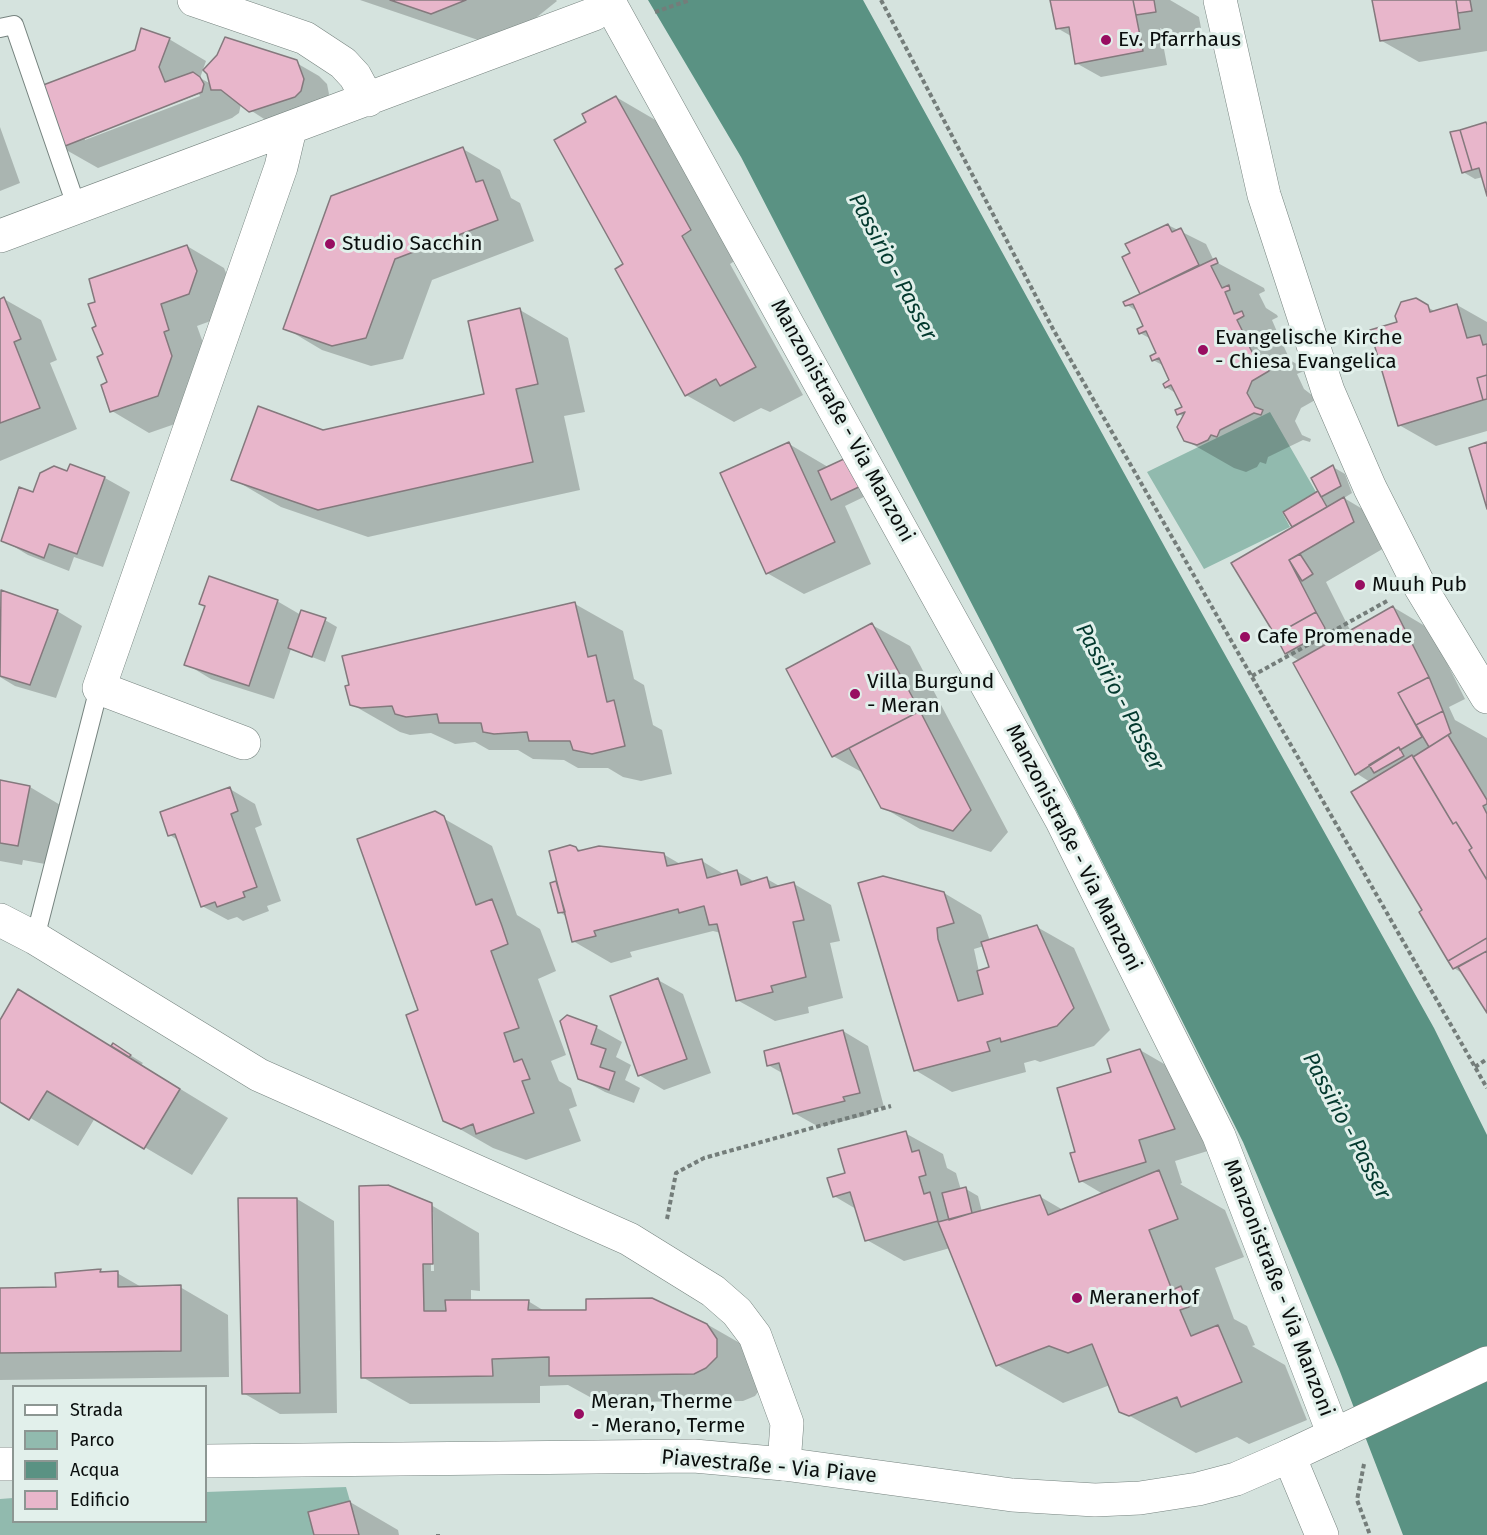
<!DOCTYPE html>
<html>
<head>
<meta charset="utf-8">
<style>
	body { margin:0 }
	#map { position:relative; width:1487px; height:1535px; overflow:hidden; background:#d5e3de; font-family:"Fira Sans",sans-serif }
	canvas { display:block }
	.legend { position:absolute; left:12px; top:1385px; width:195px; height:138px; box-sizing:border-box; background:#e2f0eb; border:2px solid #8c9692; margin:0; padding:8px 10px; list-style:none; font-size:18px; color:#0a0e0d }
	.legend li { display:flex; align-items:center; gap:12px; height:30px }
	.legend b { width:30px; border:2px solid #8c9692 }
</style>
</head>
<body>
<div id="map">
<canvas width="1487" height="1535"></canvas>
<ul class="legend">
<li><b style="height:8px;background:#fff"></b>Strada</li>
<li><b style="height:16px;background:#91baae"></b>Parco</li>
<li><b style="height:16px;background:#5a9283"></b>Acqua</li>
<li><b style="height:16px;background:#e8b6cb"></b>Edificio</li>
</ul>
</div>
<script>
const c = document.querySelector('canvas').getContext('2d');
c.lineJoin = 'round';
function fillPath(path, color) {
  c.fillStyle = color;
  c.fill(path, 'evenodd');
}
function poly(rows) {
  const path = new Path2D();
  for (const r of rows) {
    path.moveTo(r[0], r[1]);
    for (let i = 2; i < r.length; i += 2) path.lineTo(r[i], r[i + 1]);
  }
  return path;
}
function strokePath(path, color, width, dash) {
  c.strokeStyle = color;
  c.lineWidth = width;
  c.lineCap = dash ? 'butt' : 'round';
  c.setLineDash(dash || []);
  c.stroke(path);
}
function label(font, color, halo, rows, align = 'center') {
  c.font = font + ' "Fira Sans",sans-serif';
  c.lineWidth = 6;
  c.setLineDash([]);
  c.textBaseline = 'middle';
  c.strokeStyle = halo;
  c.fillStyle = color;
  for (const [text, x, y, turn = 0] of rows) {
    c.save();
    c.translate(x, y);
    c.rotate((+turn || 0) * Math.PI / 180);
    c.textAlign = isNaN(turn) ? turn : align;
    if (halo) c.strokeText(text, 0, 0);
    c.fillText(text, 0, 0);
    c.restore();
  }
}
fillPath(poly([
	[1270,412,1316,492,1282,512,1290,527,1204,569,1147,472],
	[346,1487,350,1501,308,1512,314,1535,0,1535,0,1499,13,1498,14,1522,206,1522,206,1492]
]), '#91baae');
fillPath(poly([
	[648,0,863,0,1172,560,1434,1028,1487,1135,1487,1535,1403,1535,1339,1369,1243,1142,992,643,741,157]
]), '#5a9283');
fillPath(poly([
	[360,0,556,0,557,1,532,21,481,41],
	[1053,0,1170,0,1199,17,1203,39,1185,42,1160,28,1167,65,1101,77,1076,63,1071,36,1057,28],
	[1374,0,1487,0,1487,51,1419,62,1382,41],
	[169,39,206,61,200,78,211,84,293,61,319,76,327,84,329,94,326,106,275,126,241,104,239,113,232,118,98,168,61,147],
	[199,94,200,96,85,140,85,137],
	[616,97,664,125,739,258,730,264,803,395,770,412,761,408,734,422,686,395,625,265,588,123],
	[1486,124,1487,124,1487,189,1483,177,1475,179,1463,172],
	[0,127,20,183,0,191],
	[463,149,500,170,511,198,520,203,534,241,432,280,403,359,371,366,322,350,285,328],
	[1168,225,1206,244,1214,261,1264,288,1265,291,1259,294,1266,308,1277,315,1278,317,1272,320,1278,334,1290,341,1291,344,1284,347,1290,360,1303,368,1304,371,1297,374,1304,389,1317,399,1301,408,1295,421,1302,435,1311,439,1310,442,1303,440,1268,457,1266,464,1260,462,1257,467,1246,472,1234,468,1185,440,1184,417,1179,414,1184,408,1177,394,1166,387,1171,381,1164,366,1153,360,1158,354,1151,339,1140,333,1145,327,1138,312,1127,305,1144,294,1141,293],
	[187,246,224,268,234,293,227,315,197,326,206,351,195,417,149,433,112,411,105,355],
	[4,299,41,320,57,360,50,363,77,429,0,461,0,300],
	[1415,300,1436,312,1457,305,1487,322,1487,431,1436,446,1399,425,1399,323],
	[520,310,568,338,585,412,564,416,580,490,368,537,281,507,233,479,323,432,486,395],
	[789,444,872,493,845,506,871,564,804,594,767,573],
	[71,466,105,478,130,492,103,567,74,557,69,571,28,555,3,540,34,494,68,472],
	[1333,467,1345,474,1352,493,1344,498,1381,520,1391,544,1326,582,1351,632,1393,607,1430,629,1465,699,1449,707,1455,720,1487,738,1487,1010,1465,975,1454,968,1424,911,1370,782,1356,773,1300,661,1286,653,1276,635,1294,528,1285,513,1320,492],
	[2,592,57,611,82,626,56,698,15,686,0,677],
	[277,601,301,615,325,620,337,627,325,662,291,649,274,699,211,679,186,664],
	[575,604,623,631,634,679,644,685,653,725,662,730,672,774,641,781,623,777,608,768,578,768,564,760,533,759,518,750,489,750,475,742,455,744,431,733,410,735,400,732,351,704],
	[872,625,910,646,1008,832,991,852,920,829,882,807,865,774,833,756],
	[0,782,30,787,67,809,56,866,23,860,22,865,0,861],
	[230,789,255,804,262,825,255,828,281,901,267,906,269,911,243,921,237,917,228,920,202,906,179,841,170,835],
	[434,813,492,846,517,915,540,929,556,971,538,979,566,1055,551,1061,559,1081,571,1088,577,1106,569,1109,581,1141,526,1160,493,1148,444,1120,419,1011],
	[576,848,582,851,663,854,682,865,702,861,725,875,736,871,755,882,767,879,781,887,794,884,831,905,840,941,830,943,843,998,808,1007,809,1013,775,1021,737,1000,721,933,713,931,630,952,632,957,611,963,573,941,566,916,559,912,556,883,559,884],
	[883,878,944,893,981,915,990,941,1037,927,1074,948,1110,1030,1094,1046,1040,1062,1035,1060,1024,1063,1026,1072,952,1092,915,1070],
	[984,946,991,968,979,972,974,949],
	[658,980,683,994,711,1073,664,1090,639,1075],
	[19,991,112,1047,125,1052,143,1063,141,1065,228,1118,192,1175,95,1118,78,1146,0,1100,0,1022],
	[567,1017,597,1028,622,1042,616,1057,631,1065,625,1080,640,1088,634,1103,605,1092,579,1078],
	[843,1031,868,1046,884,1107,868,1111,869,1115,819,1127,794,1113,784,1074,768,1065],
	[1140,1050,1178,1072,1211,1150,1175,1161,1182,1183,1180,1184,1225,1210,1244,1257,1215,1268,1234,1319,1247,1326,1255,1345,1252,1346,1285,1365,1307,1420,1249,1444,1237,1437,1196,1453,1121,1411,1110,1385,1063,1403,997,1365,950,1248,904,1261,867,1240,856,1209,834,1196,847,1174,905,1133,943,1154,947,1168,956,1173,961,1190,966,1189,978,1196,982,1212,1039,1196,1063,1210,1103,1194,1081,1181,1077,1153,1113,1073],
	[297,1199,334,1221,337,1413,280,1414,243,1393],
	[431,1205,479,1233,480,1291,471,1290,471,1302,528,1301,546,1312,703,1322,752,1350,764,1384,755,1396,743,1401,599,1402,568,1385,540,1386,540,1403,410,1404,362,1377],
	[430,1212,433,1212,434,1271,431,1271],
	[100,1271,117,1273,143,1288,180,1287,228,1315,229,1377,0,1380,0,1289,57,1288],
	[350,1502,398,1530,399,1535,316,1535]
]), '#0003');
const building = poly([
	[390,0,466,0,431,14,390,0],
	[1050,0,1133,0,1143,51,1075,64,1069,27,1056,29,1050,0],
	[1133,0,1154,0,1156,12,1136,15,1133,0],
	[1372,0,1456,0,1460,29,1380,41,1372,0],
	[1456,0,1470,0,1472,11,1458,13,1456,0],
	[141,28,170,38,159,67,165,82,193,72,200,77,204,84,202,92,60,148,38,87,135,50,141,28],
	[225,37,297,60,304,79,301,91,295,97,249,112,221,90,211,90,207,74,203,70,217,55,225,37],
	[616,96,691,230,682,236,756,367,720,386,716,379,685,396,615,269,623,264,554,140,586,122,582,114,616,96],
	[1486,122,1487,125,1487,196,1479,168,1472,170,1460,130,1486,122],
	[1460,130,1472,170,1462,173,1450,132,1460,130],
	[463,147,476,182,483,180,498,220,395,259,366,338,332,346,283,329,331,196,463,147],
	[1168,224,1172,232,1181,228,1199,265,1140,294,1122,257,1130,253,1125,244,1168,224],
	[187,245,197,271,189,294,161,304,169,330,164,332,172,356,158,396,110,412,101,385,107,382,97,357,103,354,92,328,96,326,88,304,95,302,89,279,187,245],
	[1216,258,1218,263,1211,266,1222,288,1229,285,1230,290,1225,292,1234,314,1242,311,1244,316,1237,320,1248,342,1255,338,1256,343,1249,346,1261,369,1267,366,1269,371,1252,381,1247,393,1255,407,1263,410,1261,415,1254,413,1220,430,1217,437,1211,435,1208,440,1197,445,1184,441,1177,427,1185,412,1177,415,1175,410,1182,407,1171,385,1165,388,1163,384,1169,380,1159,358,1152,361,1150,356,1156,353,1146,331,1139,334,1137,329,1143,326,1133,304,1125,306,1123,302,1216,258],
	[4,297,21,339,14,342,40,408,0,423,0,299,4,297],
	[1416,298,1428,305,1430,312,1457,304,1467,338,1480,335,1483,345,1487,344,1487,375,1477,378,1483,400,1398,426,1370,330,1397,322,1395,316,1401,302,1416,298],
	[520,308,538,384,516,389,533,462,318,510,231,480,258,406,323,430,484,394,468,321,520,308],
	[1487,375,1487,399,1483,400,1477,378,1487,375],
	[789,442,835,542,766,574,720,473,789,442],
	[1487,442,1487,509,1469,448,1487,442],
	[846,458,861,486,831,500,818,471,846,458],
	[70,464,105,477,77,554,49,544,44,558,1,541,19,487,33,492,40,473,54,466,67,471,70,464],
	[1333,465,1341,486,1321,497,1311,478,1333,465],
	[1318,491,1327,507,1292,527,1283,512,1318,491],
	[1344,497,1354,522,1289,560,1316,612,1275,635,1231,563,1344,497],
	[1300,554,1313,574,1302,581,1289,560,1300,554],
	[209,576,278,600,249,686,184,665,205,606,199,604,209,576],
	[1,590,58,610,30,685,0,676,1,590],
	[575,602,588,657,596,655,607,702,614,700,625,746,592,754,573,750,570,741,529,741,527,732,494,734,483,732,481,723,439,723,437,714,406,717,395,714,392,706,361,708,350,705,345,686,349,685,342,656,575,602],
	[1393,606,1429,677,1398,693,1422,737,1400,750,1399,747,1355,775,1293,663,1393,606],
	[301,610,326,618,312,657,288,648,301,610],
	[1316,612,1325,628,1323,633,1285,654,1275,635,1316,612],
	[872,623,920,711,832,757,786,669,872,623],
	[1429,677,1443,711,1416,725,1398,693,1429,677],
	[920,711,971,810,953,831,881,808,849,748,920,711],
	[1443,711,1451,733,1429,747,1416,725,1443,711],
	[1448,735,1487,800,1487,804,1483,806,1487,814,1487,880,1469,850,1472,848,1456,822,1453,824,1413,757,1448,735],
	[1399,747,1404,756,1374,773,1369,765,1399,747],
	[1412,755,1453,824,1456,822,1472,848,1469,850,1487,880,1487,938,1448,961,1419,912,1422,910,1351,792,1412,755],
	[0,780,30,786,18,846,0,843,0,780],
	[230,787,238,811,231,814,257,887,243,892,245,897,217,907,215,902,201,907,175,834,168,836,160,812,230,787],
	[435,811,444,816,476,905,492,899,502,926,508,944,491,951,519,1028,504,1033,514,1062,522,1059,530,1079,522,1081,534,1113,476,1134,473,1124,461,1129,443,1121,406,1015,418,1010,357,839,435,811],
	[570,845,576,847,578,851,599,846,664,853,667,866,702,859,707,878,737,870,741,885,767,877,770,888,794,882,804,920,793,922,806,977,771,986,773,992,736,1001,717,924,709,925,704,906,679,913,678,909,594,931,596,936,572,942,549,851,570,845],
	[883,876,944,892,954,923,937,928,938,939,958,1001,983,994,977,971,989,967,981,942,1037,925,1074,1008,1057,1026,1001,1042,1000,1038,987,1042,990,1051,914,1071,858,883,883,876],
	[556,881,565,912,558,913,550,883,556,881],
	[1487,938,1487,951,1453,969,1448,961,1487,938],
	[1487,951,1487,1013,1458,967,1487,951],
	[658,978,687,1059,638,1076,610,996,658,978],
	[18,989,180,1089,144,1149,47,1091,29,1120,0,1102,0,1020,18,989],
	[567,1015,597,1026,591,1044,606,1049,600,1067,615,1072,609,1090,578,1079,560,1021,567,1015],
	[843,1030,860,1093,843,1097,845,1101,793,1114,779,1063,767,1066,764,1051,843,1030],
	[113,1043,131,1055,129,1057,111,1046,113,1043],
	[1140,1049,1175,1129,1139,1140,1146,1162,1079,1182,1070,1153,1075,1152,1057,1088,1111,1072,1107,1059,1140,1049],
	[906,1131,912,1152,919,1150,926,1175,919,1177,924,1194,930,1192,938,1221,865,1241,850,1192,833,1197,827,1178,845,1173,838,1149,906,1131],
	[1159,1170,1178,1219,1149,1230,1172,1290,1181,1286,1189,1307,1180,1310,1191,1336,1218,1325,1242,1382,1181,1407,1177,1397,1129,1416,1119,1412,1092,1344,1068,1353,1049,1346,996,1366,938,1222,1040,1195,1048,1215,1159,1170],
	[388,1185,432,1203,433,1264,423,1264,424,1311,446,1311,445,1300,529,1300,528,1310,586,1310,586,1299,652,1298,707,1324,717,1339,717,1357,706,1368,694,1374,549,1376,549,1357,492,1359,493,1376,361,1378,359,1186,388,1185],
	[966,1187,972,1213,949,1220,942,1193,966,1187],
	[238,1198,297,1198,300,1393,242,1394,238,1198],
	[101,1269,100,1272,118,1271,118,1287,181,1285,181,1351,0,1353,0,1288,56,1287,55,1273,101,1269],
	[350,1501,359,1535,314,1535,308,1512,350,1501]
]);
fillPath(building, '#e8b6cb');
strokePath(building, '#84797d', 1.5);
const lane = poly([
	[0,28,14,25,77,208],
	[35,938,99,688]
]);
const street = poly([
	[194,0,305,38,343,63,355,76,368,100],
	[608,0,1061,819,1219,1136,1334,1435],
	[1220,0,1264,195,1328,391,1370,488,1418,583,1487,697],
	[0,236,594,14,607,0],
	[244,743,99,688,281,167,290,129],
	[0,920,35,938,259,1075,629,1239,713,1291,737,1312,755,1336,787,1423,784,1464]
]);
const secondary = poly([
	[1289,1456,1487,1363]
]);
const primary = poly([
	[206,1461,694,1456,784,1464,1012,1495,1095,1500,1140,1498,1198,1489,1236,1479,1289,1456,1322,1535],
	[0,1464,14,1464]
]);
strokePath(lane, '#76837f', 20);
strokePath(street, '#76837f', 34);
strokePath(secondary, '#76837f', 34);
strokePath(primary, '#76837f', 34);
strokePath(poly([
	[881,0,1053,329,1487,1088],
	[655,12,690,0],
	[1252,676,1387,601],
	[1475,1067,1487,1059],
	[667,1219,676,1173,704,1158,891,1106],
	[1364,1464,1357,1500,1370,1535],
	[438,1535,438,1534]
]), '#747d7a', 4, [4.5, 3]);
strokePath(lane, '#fff', 18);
strokePath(street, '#fff', 33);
strokePath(secondary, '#fff', 33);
strokePath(primary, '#fff', 33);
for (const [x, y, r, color] of [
	[1106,40,6,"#980d61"],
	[330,244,6,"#980d61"],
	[1203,350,6,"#980d61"],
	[1360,585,6,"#980d61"],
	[1245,637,6,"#980d61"],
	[855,694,6,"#980d61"],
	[1077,1298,6,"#980d61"],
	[579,1414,6,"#980d61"]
]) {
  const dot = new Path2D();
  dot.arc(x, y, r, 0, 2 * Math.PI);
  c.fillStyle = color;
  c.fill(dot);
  strokePath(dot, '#e2f0eb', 2);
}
label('21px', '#0a0e0d', '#e2f0eb', [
	["Ev. Pfarrhaus",1118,40],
	["Studio Sacchin",342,244],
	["Evangelische Kirche",1215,338],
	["- Chiesa Evangelica",1215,362],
	["Muuh Pub",1372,585],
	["Cafe Promenade",1257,637],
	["Villa Burgund",867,682],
	["- Meran",867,706],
	["Meranerhof",1089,1298],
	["Meran, Therme",591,1402],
	["- Merano, Terme",591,1426]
], 'left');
label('21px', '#0a0e0d', '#e2f0eb', [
	["Manzonistraße - Via Manzoni",842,421,61],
	["Manzonistraße - Via Manzoni",1073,848,63],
	["Manzonistraße - Via Manzoni",1278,1288,69],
	["Piavestraße - Via Piave",769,1467,5]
]);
label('italic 22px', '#03392e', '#e2f0eb', [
	["Passirio - Passer",892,267,62],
	["Passirio - Passer",1119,697,62],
	["Passirio - Passer",1346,1126,62]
]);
</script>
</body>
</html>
